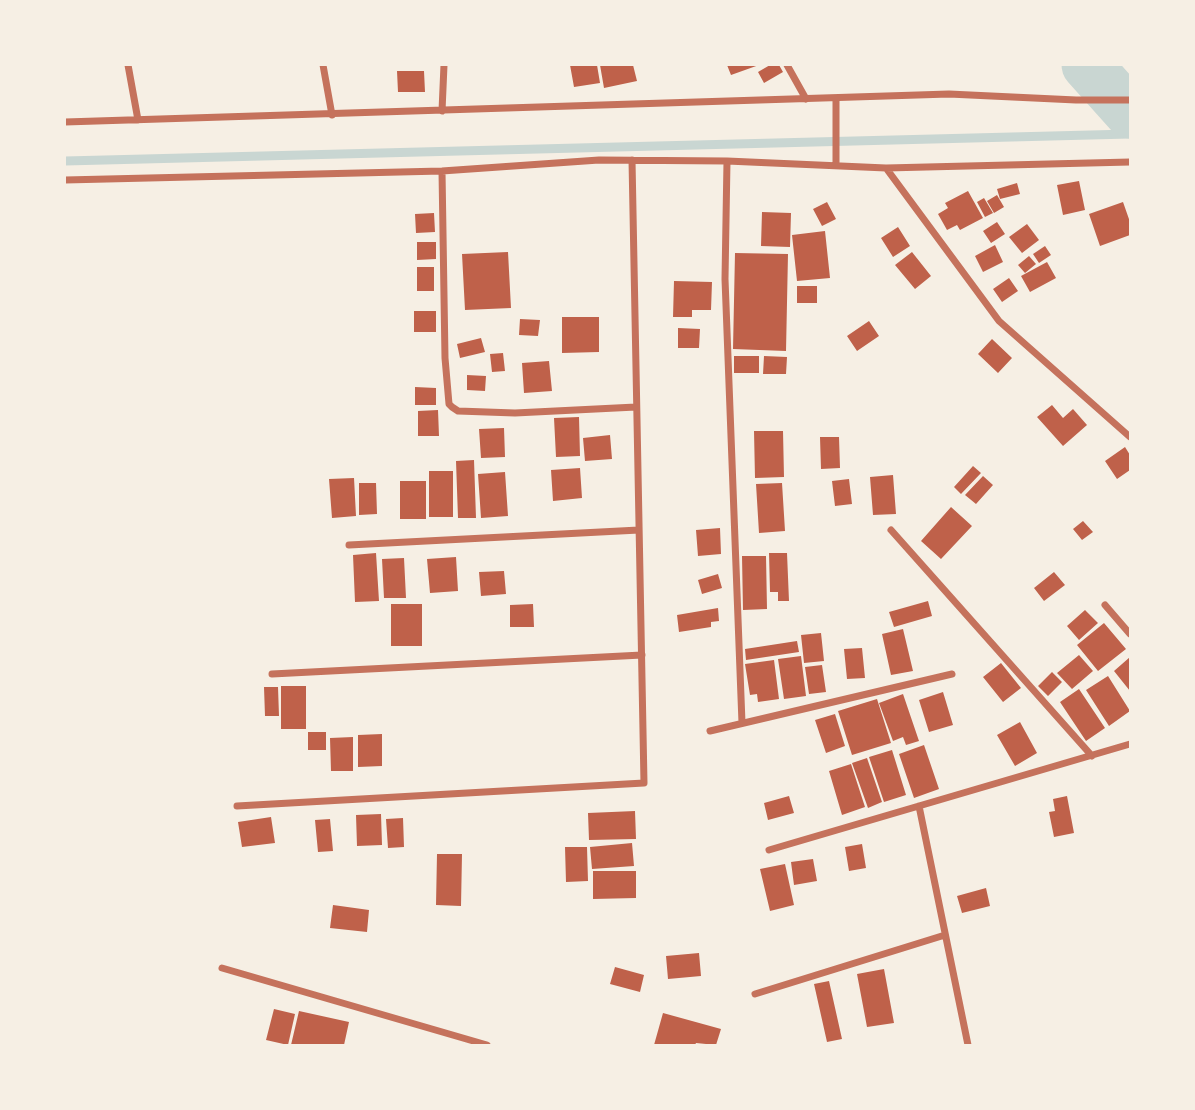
<!DOCTYPE html>
<html>
<head>
<meta charset="utf-8">
<style>
	body { margin:0 }
	#map { position:relative; width:1195px; height:1110px; overflow:hidden; background:#f6efe4; font-family:Ubuntu,sans-serif }
	canvas { display:block }
	.frame { position:absolute; inset:0; border:66px solid #f6efe4; pointer-events:none }
</style>
</head>
<body>
<div id="map">
<canvas width="1195" height="1110"></canvas>
<div class="frame"></div>
</div>
<script>
const c = document.querySelector('canvas').getContext('2d');
c.lineJoin = 'round';
function poly(rows) {
  const path = new Path2D();
  for (const r of rows) {
    path.moveTo(r[0], r[1]);
    for (let i = 2; i < r.length; i += 2) path.lineTo(r[i], r[i + 1]);
  }
  return path;
}
function strokePath(path, color, width, dash) {
  c.strokeStyle = color;
  c.lineWidth = width;
  c.lineCap = dash ? 'butt' : 'round';
  c.setLineDash(dash || []);
  c.stroke(path);
}
function fillPath(path, color) {
  c.fillStyle = color;
  c.fill(path, 'evenodd');
}
strokePath(poly([
	[65,161,1130,134]
]), '#c9d6d2', 9);
strokePath(poly([
	[1087,65,1130,113]
]), '#c9d6d2', 51);
fillPath(poly([
	[570,65,597,65,600,83,574,87],
	[600,65,633,65,637,81,604,88],
	[727,65,759,65,731,75],
	[770,65,779,65,783,72,764,83,758,72],
	[397,71,424,71,425,92,398,92],
	[1079,181,1085,210,1063,215,1057,185],
	[1017,183,1020,194,1000,199,997,189],
	[968,191,983,218,960,230,957,225,947,230,938,214,948,208,945,203],
	[997,195,1004,207,994,213,987,201],
	[984,198,993,213,985,217,977,202],
	[827,202,836,219,822,226,813,209],
	[1123,202,1130,222,1130,235,1100,246,1089,214],
	[762,212,791,213,790,247,761,246],
	[434,213,435,232,416,233,415,214],
	[997,222,1005,234,991,243,983,231],
	[1027,224,1039,240,1022,253,1009,237],
	[898,227,910,246,893,257,881,238],
	[825,231,830,278,797,281,792,235],
	[417,242,436,242,436,259,417,260],
	[995,245,1003,262,983,272,975,256],
	[1045,246,1051,255,1039,263,1033,254],
	[508,252,511,308,465,310,462,254],
	[912,252,931,276,915,289,895,265],
	[735,253,788,254,786,351,733,349],
	[1029,256,1036,264,1025,273,1018,265],
	[1047,262,1056,278,1030,292,1021,276],
	[417,267,434,267,434,291,417,291],
	[1009,278,1018,291,1002,302,993,289],
	[674,281,712,282,711,310,692,310,692,317,673,317],
	[797,286,817,286,817,303,797,303],
	[414,311,436,311,436,332,414,332],
	[562,317,599,317,599,352,562,353],
	[520,319,540,320,538,336,519,335],
	[869,321,879,336,857,351,847,336],
	[678,328,700,329,699,348,678,348],
	[481,338,485,352,460,358,457,344],
	[992,339,1012,358,998,373,978,354],
	[503,353,505,371,492,372,490,354],
	[734,356,759,356,759,373,734,373],
	[764,356,787,357,786,374,763,374],
	[549,361,552,391,524,393,522,363],
	[467,375,486,376,485,391,467,390],
	[415,387,436,388,436,405,415,405],
	[1052,405,1063,418,1073,409,1087,425,1063,446,1037,417],
	[438,410,439,436,418,436,418,411],
	[579,417,580,456,556,457,554,418],
	[504,428,505,457,481,458,479,429],
	[754,431,783,431,784,477,755,478],
	[610,435,612,459,585,461,583,438],
	[820,437,839,437,840,468,821,469],
	[1125,447,1130,455,1130,470,1117,479,1105,461],
	[474,460,476,518,458,518,456,461],
	[973,466,981,473,961,494,954,487],
	[580,468,582,498,553,501,551,470],
	[429,471,453,471,453,517,429,517],
	[505,472,508,516,481,518,478,474],
	[893,475,896,514,873,515,870,477],
	[983,476,993,485,976,504,965,495],
	[354,478,356,516,332,518,329,479],
	[849,479,852,504,835,506,832,481],
	[400,481,426,481,426,519,400,519],
	[359,483,376,483,377,514,359,515],
	[782,483,785,531,759,533,756,484],
	[951,507,972,526,941,559,921,541],
	[1083,521,1093,532,1082,540,1073,529],
	[720,528,721,554,698,556,696,530],
	[376,553,379,601,355,602,353,555],
	[769,553,787,553,789,601,778,601,778,592,770,592],
	[742,556,766,556,767,609,743,610],
	[456,557,458,591,430,593,427,559],
	[404,558,406,598,384,598,382,559],
	[504,571,506,594,481,596,479,572],
	[1054,572,1065,585,1044,601,1034,588],
	[718,574,722,588,702,594,698,580],
	[928,601,932,616,894,627,889,612],
	[391,604,422,604,422,646,391,646],
	[533,604,534,627,510,627,510,605],
	[718,608,719,621,711,622,711,627,679,632,677,615],
	[1085,610,1098,623,1079,640,1067,626],
	[1104,623,1126,649,1098,671,1077,645],
	[903,629,913,671,891,675,882,634],
	[821,633,824,661,804,663,801,635],
	[797,641,799,652,746,660,745,649],
	[862,648,865,678,847,679,844,649],
	[1079,655,1093,671,1072,689,1057,673],
	[801,656,806,696,784,699,778,659],
	[1130,657,1130,691,1114,671],
	[774,660,779,699,758,702,757,694,750,695,745,664],
	[1001,663,1021,688,1003,702,983,677],
	[822,665,826,692,809,694,805,667],
	[1052,672,1062,682,1048,696,1038,686],
	[1108,676,1130,711,1109,726,1086,690],
	[281,686,306,686,306,729,281,729],
	[264,687,278,687,279,716,265,716],
	[1079,689,1105,728,1086,741,1060,702],
	[943,692,953,725,929,732,919,700],
	[903,694,919,741,906,745,903,737,893,741,879,703],
	[877,699,891,743,852,755,838,711],
	[835,714,845,746,826,753,815,720],
	[1020,722,1037,753,1015,766,997,735],
	[308,732,326,732,326,750,308,750],
	[382,734,382,766,358,767,358,735],
	[353,737,353,771,331,771,330,738],
	[924,745,939,789,914,798,899,754],
	[892,750,906,795,884,802,869,757],
	[867,758,882,802,868,808,852,763],
	[851,764,865,807,842,815,829,771],
	[789,796,794,813,768,820,764,803],
	[1067,796,1074,833,1054,837,1049,812,1055,811,1053,799],
	[635,811,636,839,589,840,588,813],
	[381,814,382,845,357,846,356,815],
	[271,817,275,843,242,847,238,822],
	[403,818,404,847,388,848,386,819],
	[330,819,333,851,318,852,315,820],
	[632,843,634,866,592,869,590,847],
	[862,844,866,868,849,871,845,847],
	[565,847,587,847,588,881,566,882],
	[437,854,462,854,461,906,436,905],
	[813,859,817,881,794,885,791,862],
	[785,864,794,905,770,911,760,869],
	[593,871,636,871,636,898,593,899],
	[986,888,990,906,962,913,957,896],
	[333,905,369,910,367,932,330,928],
	[699,953,701,976,668,979,666,956],
	[615,967,644,975,640,992,610,984],
	[884,969,894,1023,867,1027,857,974],
	[829,981,842,1039,827,1042,814,984],
	[274,1009,295,1014,288,1045,266,1040],
	[299,1011,349,1022,344,1045,291,1045],
	[663,1013,721,1029,716,1045,696,1043,695,1045,654,1045]
]), '#bf614a');
strokePath(poly([
	[128,65,138,120],
	[323,65,332,115],
	[787,65,806,99],
	[442,111,444,65],
	[65,122,949,94,1076,100,1130,100],
	[727,161,725,279,742,723],
	[836,165,836,98],
	[886,168,1130,162],
	[442,171,445,358,449,404,452,407,458,411,515,413,636,407],
	[65,180,442,171,599,160,727,161,886,168,999,321,1130,437],
	[891,530,1092,756],
	[349,545,639,530],
	[1105,605,1130,634],
	[272,674,642,655],
	[710,731,952,674],
	[237,806,644,783,632,160],
	[919,806,968,1045],
	[769,850,1130,744],
	[222,968,487,1045],
	[755,994,945,935]
]), '#c5725c', 7);
</script>
</body>
</html>
